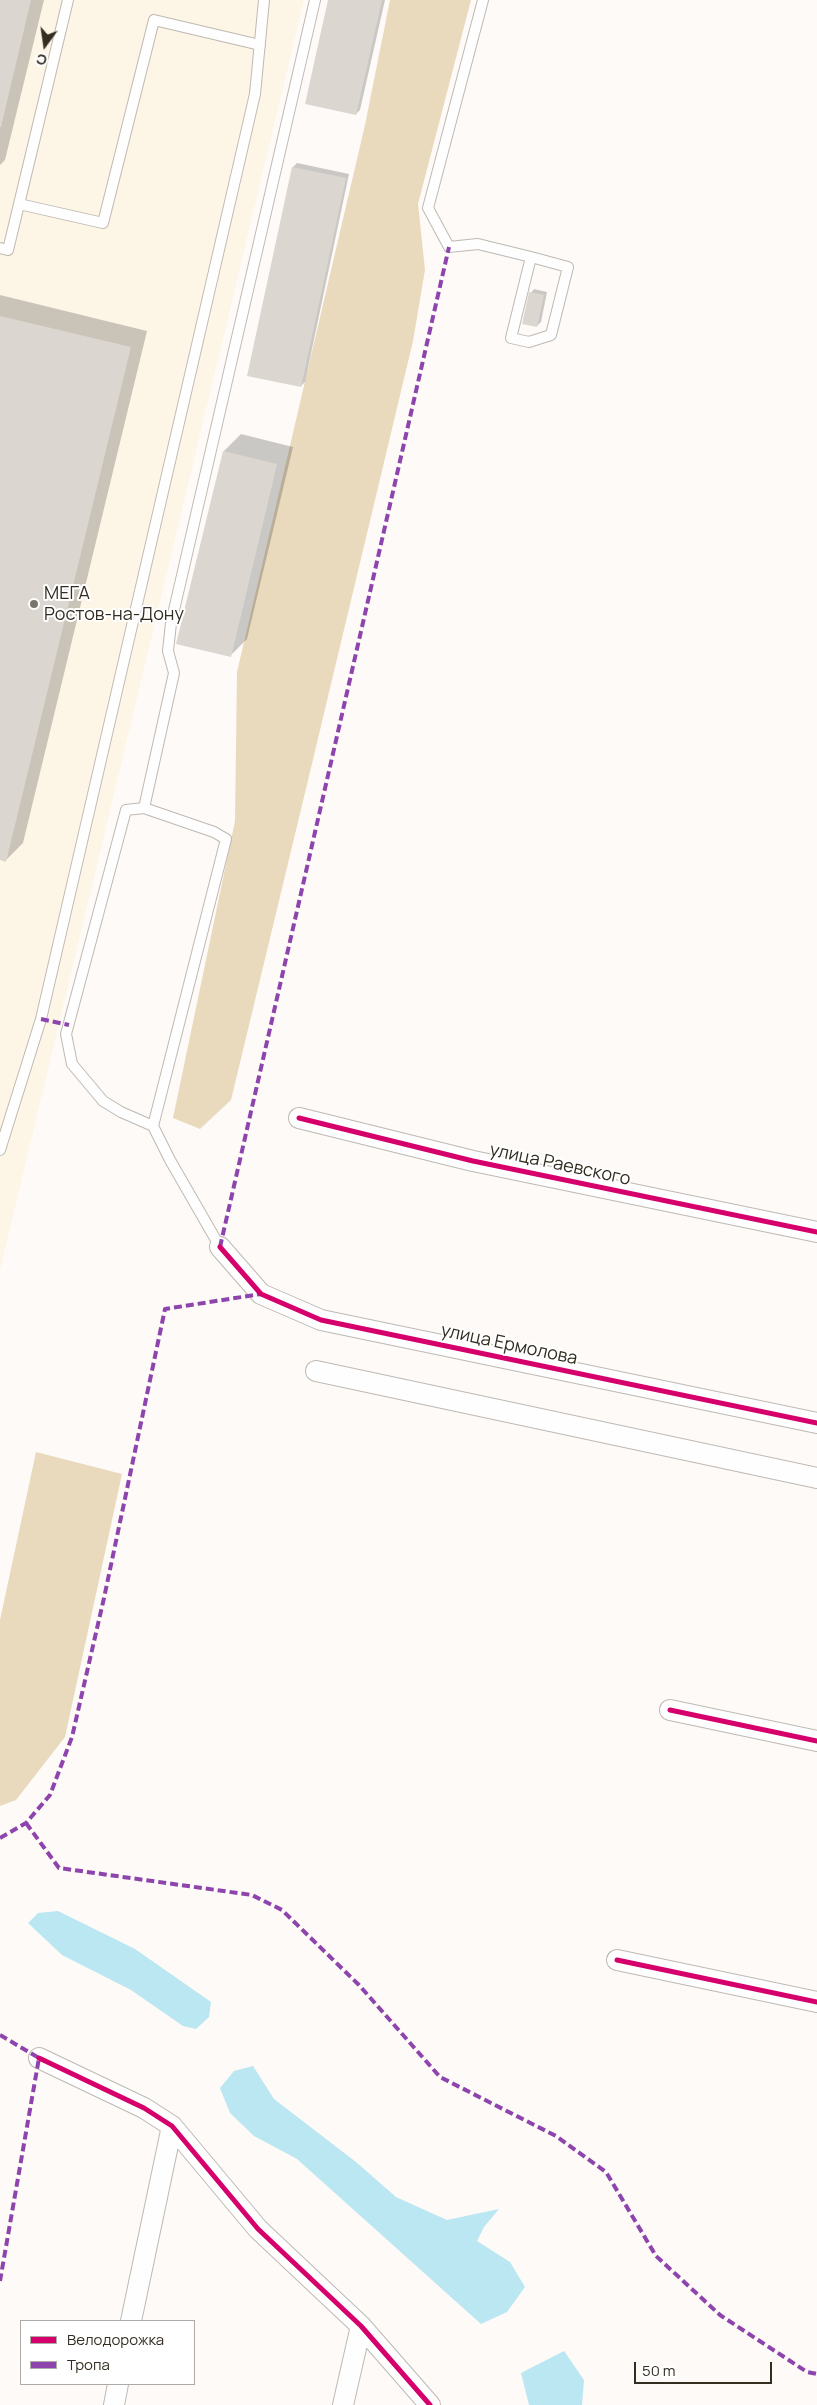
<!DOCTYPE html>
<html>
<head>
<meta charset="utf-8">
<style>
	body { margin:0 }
	#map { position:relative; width:817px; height:2405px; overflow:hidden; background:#fdfaf7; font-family:Manrope,sans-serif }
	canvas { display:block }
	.legend { position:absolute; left:20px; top:2320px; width:175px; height:65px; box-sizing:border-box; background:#fff; border:1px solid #aeaba6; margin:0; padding:6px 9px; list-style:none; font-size:15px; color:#342e21 }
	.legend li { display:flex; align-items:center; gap:10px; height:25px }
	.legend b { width:25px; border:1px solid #aeaba6 }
	.north { position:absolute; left:20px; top:20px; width:50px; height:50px; -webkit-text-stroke:4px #fff; paint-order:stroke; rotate:194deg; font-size:14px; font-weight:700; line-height:20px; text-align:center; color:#342e21 }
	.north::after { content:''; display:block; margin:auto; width:18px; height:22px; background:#342e21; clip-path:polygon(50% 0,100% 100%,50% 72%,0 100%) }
	.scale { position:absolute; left:634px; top:2362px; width:138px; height:22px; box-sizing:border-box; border:2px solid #342e21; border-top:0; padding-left:6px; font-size:15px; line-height:18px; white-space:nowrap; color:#342e21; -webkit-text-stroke:4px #fff; paint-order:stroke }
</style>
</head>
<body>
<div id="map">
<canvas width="817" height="2405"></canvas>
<ul class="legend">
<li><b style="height:6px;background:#d6006c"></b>Велодорожка</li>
<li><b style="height:6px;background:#8e44ad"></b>Тропа</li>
</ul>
<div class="north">С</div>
<div class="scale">50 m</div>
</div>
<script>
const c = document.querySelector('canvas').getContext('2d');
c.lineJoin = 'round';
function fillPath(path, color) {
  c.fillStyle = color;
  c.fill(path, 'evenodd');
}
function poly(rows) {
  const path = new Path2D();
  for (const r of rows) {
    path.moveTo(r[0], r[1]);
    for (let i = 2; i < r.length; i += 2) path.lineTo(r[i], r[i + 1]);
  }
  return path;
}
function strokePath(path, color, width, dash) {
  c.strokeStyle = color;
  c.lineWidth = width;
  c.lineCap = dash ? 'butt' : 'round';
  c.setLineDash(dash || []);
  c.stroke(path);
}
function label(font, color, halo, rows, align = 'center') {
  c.font = font + ' Manrope,sans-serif';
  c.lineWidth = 4;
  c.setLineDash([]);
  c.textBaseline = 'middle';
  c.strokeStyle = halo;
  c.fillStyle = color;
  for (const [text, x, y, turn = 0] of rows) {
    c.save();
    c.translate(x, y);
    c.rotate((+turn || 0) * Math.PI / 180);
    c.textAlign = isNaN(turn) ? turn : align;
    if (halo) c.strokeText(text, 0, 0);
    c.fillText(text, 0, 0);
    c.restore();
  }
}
fillPath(poly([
	[0,0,304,0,0,1270]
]), '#fdf5e6');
fillPath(poly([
	[390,0,471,0,418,204,425,270,413,341,304,797,231,1100,200,1129,173,1118,235,821,237,672,365,125],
	[36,1452,122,1474,65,1737,16,1800,0,1806,0,1620]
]), '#e9dabe');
fillPath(poly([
	[58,1911,135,1949,211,2002,209,2017,196,2029,183,2026,131,1990,62,1955,28,1923,38,1913],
	[253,2066,274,2099,356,2162,396,2197,447,2220,499,2209,484,2227,477,2241,510,2262,525,2287,507,2312,481,2324,297,2159,254,2136,230,2113,220,2088,234,2071],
	[564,2351,584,2380,582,2405,529,2405,521,2373]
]), '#bae7f1');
fillPath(poly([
	[0,0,44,0,5,160,0,165],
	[329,0,385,0,360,110,356,114],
	[297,163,349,174,305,382,301,386,248,375,293,167],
	[534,289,547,292,541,322,537,326,531,293],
	[0,295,147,331,23,843,6,860,0,859],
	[241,434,293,447,247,639,230,656,224,451]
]), '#0003');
fillPath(poly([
	[0,0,31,0,1,127,0,127],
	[328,0,382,0,356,115,305,104],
	[292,167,346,178,301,387,247,376],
	[529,292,544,295,537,327,522,324],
	[0,316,131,347,6,862,0,860],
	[223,451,277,464,231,657,176,644]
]), '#dbd7d0');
const service = poly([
	[483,0,428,208,449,247,478,244,531,257,568,267,551,335,529,342,511,338,531,257],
	[19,204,103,223,154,20,260,45],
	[0,248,8,250,68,0],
	[144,808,214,832,226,839,153,1126],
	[0,1150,41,1019,255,94,264,0],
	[220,1247,170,1160,153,1126,121,1112,103,1101,72,1064,66,1034,126,810,144,808,174,673,168,651,171,623,315,0]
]);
const minor = poly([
	[299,1118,473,1161,817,1232],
	[220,1247,261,1294,321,1320,817,1423],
	[316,1371,817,1478],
	[670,1710,817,1741],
	[617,1960,817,2002],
	[39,2058,144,2108,172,2126,258,2229,361,2326,430,2405],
	[131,2321,172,2126],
	[114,2405,118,2384],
	[343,2405,361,2326]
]);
strokePath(service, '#beb9b2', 12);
strokePath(minor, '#beb9b2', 22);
strokePath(service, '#fffefe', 10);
strokePath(minor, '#fffefe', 20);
strokePath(poly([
	[41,1019,69,1025],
	[220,1247,449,247],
	[26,1823,59,1868,252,1895,282,1910,359,1985,440,2077,556,2136,606,2172,656,2256,720,2315,807,2372,817,2374],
	[0,1838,26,1823,50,1795,72,1737,104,1598,165,1309,261,1294],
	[0,2035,39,2058,0,2281]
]), '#8e44ad', 4, [8, 4]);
strokePath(poly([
	[299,1118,473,1161,817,1232],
	[220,1247,261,1294,321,1320,817,1423],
	[670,1710,817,1741],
	[617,1960,817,2002],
	[39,2058,144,2108,172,2126,258,2229,361,2326,430,2405]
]), '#d6006c', 5);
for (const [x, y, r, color] of [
	[34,604,5,"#7a756c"]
]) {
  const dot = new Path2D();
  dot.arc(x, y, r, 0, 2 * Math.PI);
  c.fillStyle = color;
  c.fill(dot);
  strokePath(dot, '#fff', 2);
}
label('18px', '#342e21', '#fff', [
	["МЕГА",44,594],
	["Ростов-на-Дону",44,615]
], 'left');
label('18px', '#342e21', '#fff', [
	["улица Раевского",560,1165,12],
	["улица Ермолова",509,1345,12]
]);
</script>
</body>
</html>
